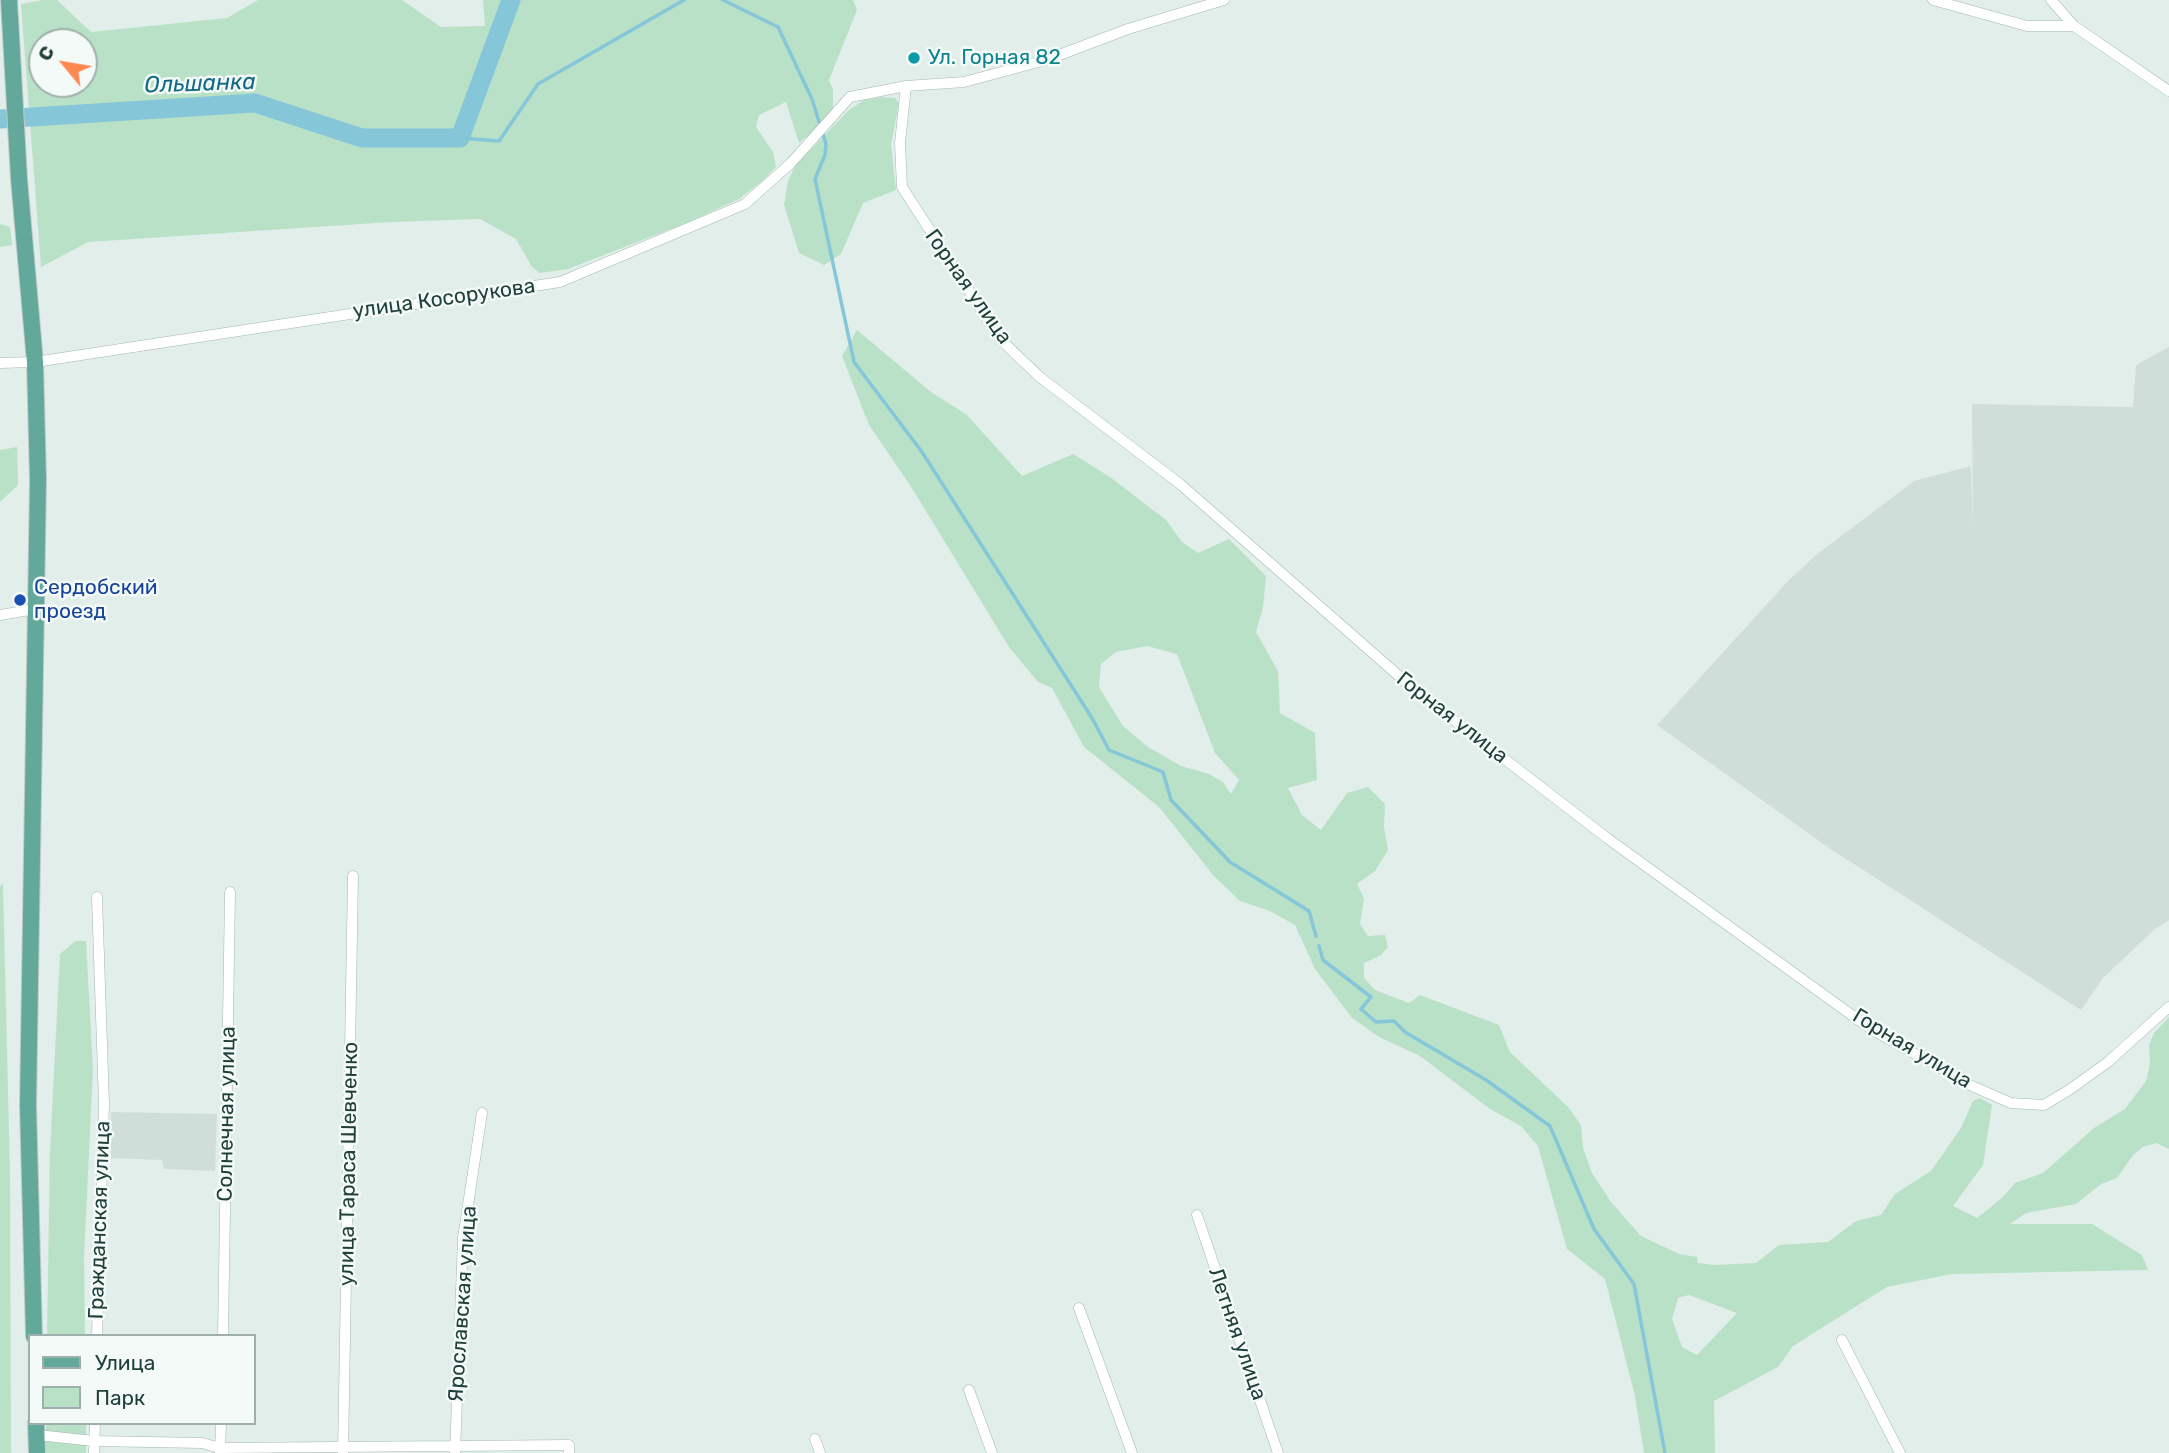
<!DOCTYPE html>
<html>
<head>
<meta charset="utf-8">
<style>
	body { margin:0 }
	#map { position:relative; width:2169px; height:1453px; overflow:hidden; background:#e2eeea; font-family:Rubik,sans-serif }
	canvas { display:block }
	.legend { position:absolute; left:28px; top:1334px; width:228px; height:91px; box-sizing:border-box; background:#f4faf7; border:2px solid #9fb0ac; margin:0; padding:9px 12px; list-style:none; font-size:21px; color:#20413b }
	.legend li { display:flex; align-items:center; gap:14px; height:35px }
	.legend b { width:35px; border:2px solid #9fb0ac }
	.north { position:absolute; left:28px; top:28px; width:70px; height:70px; box-sizing:border-box; background:#f4faf7; border:2px solid #9fb0ac; border-radius:50%; rotate:300deg; font-size:19px; font-weight:700; line-height:28px; text-align:center; color:#20413b }
	.north::after { content:''; display:block; margin:auto; width:24px; height:32px; background:#ff8750; clip-path:polygon(50% 0,100% 100%,50% 72%,0 100%) }
</style>
</head>
<body>
<div id="map">
<canvas width="2169" height="1453"></canvas>
<ul class="legend">
<li><b style="height:9px;background:#62a89b"></b>Улица</li>
<li><b style="height:19px;background:#b9e1c7"></b>Парк</li>
</ul>
<div class="north">С</div>
</div>
<script>
const c = document.querySelector('canvas').getContext('2d');
c.lineJoin = 'round';
function fillPath(path, color) {
  c.fillStyle = color;
  c.fill(path, 'evenodd');
}
function poly(rows) {
  const path = new Path2D();
  for (const r of rows) {
    path.moveTo(r[0], r[1]);
    for (let i = 2; i < r.length; i += 2) path.lineTo(r[i], r[i + 1]);
  }
  return path;
}
function strokePath(path, color, width, dash) {
  c.strokeStyle = color;
  c.lineWidth = width;
  c.lineCap = dash ? 'butt' : 'round';
  c.setLineDash(dash || []);
  c.stroke(path);
}
function label(font, color, halo, rows, align = 'center') {
  c.font = font + ' Rubik,sans-serif';
  c.lineWidth = 5;
  c.setLineDash([]);
  c.textBaseline = 'middle';
  c.strokeStyle = halo;
  c.fillStyle = color;
  for (const [text, x, y, turn = 0] of rows) {
    c.save();
    c.translate(x, y);
    c.rotate((+turn || 0) * Math.PI / 180);
    c.textAlign = isNaN(turn) ? turn : align;
    if (halo) c.strokeText(text, 0, 0);
    c.fillText(text, 0, 0);
    c.restore();
  }
}
fillPath(poly([
	[2169,347,2169,920,2155,929,2103,978,2081,1010,1829,848,1657,725,1788,581,1816,555,1914,481,1971,466,1973,530,1972,404,2133,407,2136,365],
	[111,1112,217,1114,215,1171,164,1169,162,1160,111,1158]
]), '#d0ded9');
fillPath(poly([
	[43,0,57,0,91,32,227,18,258,0,402,0,441,27,485,26,483,0,853,0,857,10,829,80,833,89,833,113,799,143,786,102,759,115,756,127,773,152,776,167,761,182,739,199,686,223,568,269,540,273,532,267,516,239,480,219,391,222,88,242,41,267,21,4],
	[42,42,84,42,84,84,42,84],
	[883,97,895,98,899,103,891,145,896,190,863,203,841,254,824,265,799,253,784,205,788,181,795,166,849,110,864,100],
	[0,224,10,227,12,245,0,247],
	[857,330,931,392,967,415,1022,476,1073,454,1110,477,1166,520,1182,542,1198,553,1229,539,1266,576,1263,607,1256,632,1278,671,1280,713,1315,733,1317,780,1288,788,1302,815,1321,830,1347,793,1368,787,1385,804,1384,827,1388,850,1375,871,1357,884,1364,898,1360,924,1368,936,1385,935,1388,947,1381,955,1364,963,1364,978,1375,990,1409,1003,1420,995,1499,1025,1510,1052,1568,1107,1581,1125,1583,1148,1592,1173,1611,1202,1641,1236,1679,1254,1697,1257,1698,1263,1714,1265,1756,1263,1779,1245,1828,1242,1856,1221,1881,1215,1895,1194,1931,1171,1961,1128,1973,1101,1980,1098,1992,1105,1983,1165,1953,1206,1977,1218,2002,1198,2015,1183,2043,1173,2094,1128,2125,1109,2146,1081,2150,1064,2149,1045,2154,1033,2169,1017,2169,1149,2156,1143,2143,1147,2134,1154,2117,1178,2101,1184,2076,1204,2026,1213,2010,1224,2092,1224,2142,1255,2148,1270,1952,1274,1887,1287,1793,1346,1778,1367,1714,1401,1715,1453,1644,1453,1635,1396,1605,1279,1567,1249,1538,1146,1521,1126,1490,1109,1420,1056,1379,1037,1352,1018,1315,969,1295,925,1270,911,1240,901,1213,875,1159,807,1084,747,1052,688,1038,682,1009,647,910,485,869,425,842,356],
	[1147,646,1177,654,1215,753,1239,780,1231,794,1223,782,1209,774,1181,766,1148,747,1123,726,1099,687,1101,664,1116,652],
	[1689,1295,1737,1313,1697,1355,1682,1347,1672,1319,1678,1298],
	[17,447,18,485,0,502,0,450],
	[3,884,10,1176,11,1453,0,1453,0,886],
	[75,941,86,941,93,1069,84,1258,85,1336,47,1336,50,1151,60,954],
	[46,1423,86,1423,86,1453,45,1453]
]), '#b9e1c7');
strokePath(poly([
	[723,0,778,27,812,99,826,144,825,155,815,179,854,362,922,452,1092,718,1109,750,1163,772,1171,800,1230,862,1309,911,1316,936],
	[460,138,499,141,538,84,684,0],
	[1319,946,1323,960,1371,997,1361,1009,1376,1022,1394,1021,1405,1032,1486,1080,1550,1126,1594,1229,1634,1284,1665,1453]
]), '#85c6d9', 3.5);
strokePath(poly([
	[0,119,255,103,362,138,460,138,511,0]
]), '#85c6d9', 19);
const street = poly([
	[1933,0,2027,26,2074,26,2169,91],
	[2051,0,2074,26],
	[906,86,900,143,902,187,1001,340,1041,378,1180,484,1415,690,1607,838,1871,1029,1972,1086,2011,1103,2044,1105,2069,1090,2108,1062,2169,1007],
	[0,363,35,362,560,282,745,204,791,163,850,97,906,86,964,82,1046,60,1128,29,1224,0],
	[0,615,35,609],
	[1197,1215,1278,1453],
	[1079,1308,1132,1453],
	[97,1336,104,1104,97,897],
	[223,1336,230,892],
	[1842,1340,1900,1453],
	[969,1390,992,1453],
	[37,1435,94,1441,202,1443,220,1448,569,1445,569,1453],
	[815,1439,820,1453],
	[94,1453,95,1423],
	[220,1453,221,1423],
	[343,1453,353,876],
	[455,1453,463,1238,482,1113]
]);
const primary = poly([
	[9,0,19,179,35,362,38,480,28,1105,34,1336],
	[36,1423,37,1453]
]);
strokePath(street, '#a4b7b2', 11);
strokePath(primary, '#c1cac8', 18);
strokePath(street, '#fff', 10);
strokePath(primary, '#62a89b', 16);
for (const [x, y, r, color] of [
	[914,58,7,"#0f9aa8"],
	[20,600,7,"#1a4fb4"]
]) {
  const dot = new Path2D();
  dot.arc(x, y, r, 0, 2 * Math.PI);
  c.fillStyle = color;
  c.fill(dot);
  strokePath(dot, '#f4faf7', 2.5);
}
label('21px', '#0d838f', '#f4faf7', [
	["Ул. Горная 82",928,58]
], 'left');
label('21px', '#20413b', '#f4faf7', [
	["Горная улица",968,287,55],
	["улица Косорукова",444,299,-8],
	["Горная улица",1452,718,38],
	["Горная улица",1912,1049,31],
	["Солнечная улица",227,1114,-89],
	["улица Тараса Шевченко",349,1164,-89],
	["Гражданская улица",100,1220,-88],
	["Ярославская улица",463,1304,-86],
	["Летняя улица",1237,1334,71]
]);
label('21px', '#164399', '#f4faf7', [
	["Сердобский",34,588],
	["проезд",34,612]
], 'left');
label('italic 23px', '#136a84', '#f4faf7', [
	["Ольшанка",200,84,-2]
]);
</script>
</body>
</html>
